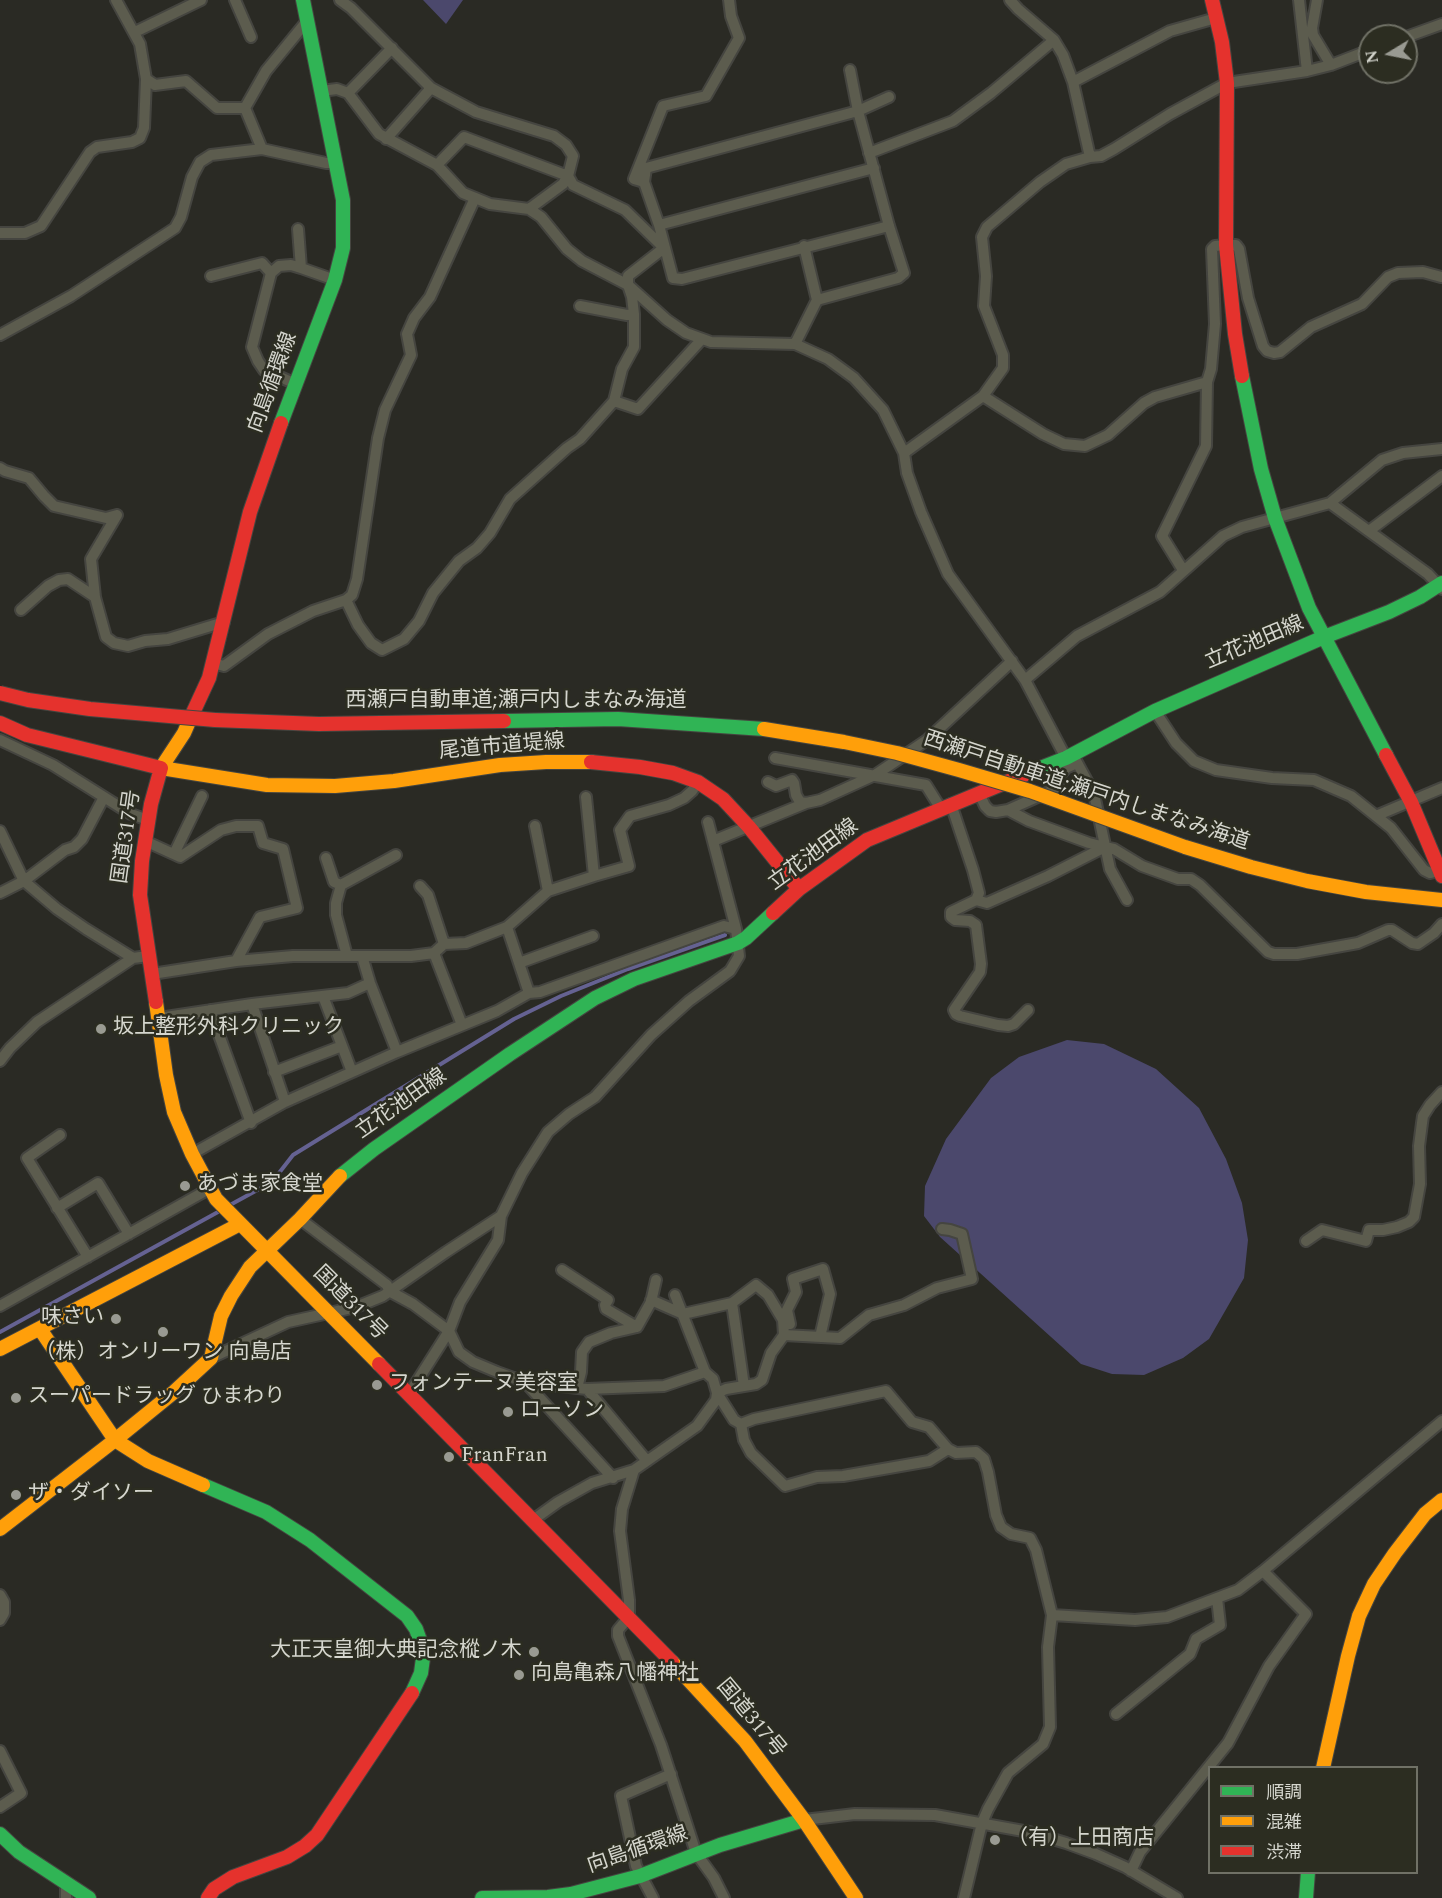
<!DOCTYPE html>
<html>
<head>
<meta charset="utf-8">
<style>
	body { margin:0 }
	#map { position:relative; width:1442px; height:1898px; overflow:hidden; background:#2a2a24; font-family:Spectral,"Noto Sans JP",serif }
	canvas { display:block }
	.legend { position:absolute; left:1208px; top:1766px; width:210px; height:108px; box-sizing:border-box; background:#2c2d21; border:2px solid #707166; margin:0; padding:8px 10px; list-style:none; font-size:18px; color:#d5d6ce }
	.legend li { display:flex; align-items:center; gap:12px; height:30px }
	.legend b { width:30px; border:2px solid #707166 }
	.north { position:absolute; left:1358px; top:24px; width:60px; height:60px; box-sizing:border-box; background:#2c2d21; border:2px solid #707166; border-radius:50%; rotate:260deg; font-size:16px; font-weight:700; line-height:24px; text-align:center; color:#d5d6ce }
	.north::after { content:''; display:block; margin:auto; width:21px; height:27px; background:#999a92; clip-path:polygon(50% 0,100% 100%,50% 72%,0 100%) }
</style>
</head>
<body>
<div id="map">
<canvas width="1442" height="1898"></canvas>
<ul class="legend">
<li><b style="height:8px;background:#30b455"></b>順調</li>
<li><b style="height:8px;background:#ff9f0a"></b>混雑</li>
<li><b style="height:8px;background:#e5322d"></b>渋滞</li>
</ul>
<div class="north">N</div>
</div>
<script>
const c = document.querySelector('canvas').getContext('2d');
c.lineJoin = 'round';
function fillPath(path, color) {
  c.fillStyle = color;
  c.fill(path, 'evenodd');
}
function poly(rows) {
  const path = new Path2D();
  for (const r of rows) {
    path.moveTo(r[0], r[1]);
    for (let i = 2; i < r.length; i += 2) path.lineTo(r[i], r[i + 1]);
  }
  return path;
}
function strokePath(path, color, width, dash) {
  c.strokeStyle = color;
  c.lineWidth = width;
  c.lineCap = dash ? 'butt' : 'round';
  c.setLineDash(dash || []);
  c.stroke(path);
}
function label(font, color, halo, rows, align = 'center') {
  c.font = font + ' Spectral,"Noto Sans JP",serif';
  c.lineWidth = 5;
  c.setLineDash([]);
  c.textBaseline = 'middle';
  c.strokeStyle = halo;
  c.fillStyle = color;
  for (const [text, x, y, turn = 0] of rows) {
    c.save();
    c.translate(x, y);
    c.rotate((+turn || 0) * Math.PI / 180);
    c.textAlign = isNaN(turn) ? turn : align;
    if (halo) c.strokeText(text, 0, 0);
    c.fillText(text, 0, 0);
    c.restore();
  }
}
fillPath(poly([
	[423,0,463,0,446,24],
	[1067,1040,1104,1044,1156,1069,1199,1108,1226,1159,1242,1203,1248,1240,1244,1278,1209,1339,1183,1358,1144,1375,1112,1374,1081,1364,940,1237,924,1216,925,1186,946,1139,991,1078,1019,1057]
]), '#4b486c');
strokePath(poly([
	[230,1205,272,1182,293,1155,514,1019,561,996,628,969,725,935],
	[0,1332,218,1212]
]), '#656292', 4);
const street = poly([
	[116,0,140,44,146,79,155,85,186,81,217,108,245,108],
	[235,0,251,37],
	[340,0,351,8,431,88,476,112,554,136,566,145,573,156,568,176,563,184,529,209],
	[1299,0,1307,71],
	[1317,0,1312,28,1313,35,1331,65],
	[307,21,266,71,245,108,262,149,326,163,336,163],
	[135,32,201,0],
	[1406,37,1442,24],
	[1073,82,1170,31,1216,18],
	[321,91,337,89,348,93,379,134,437,165,463,193,490,204,529,209,541,217,567,249,582,261,628,285,667,320,686,333,711,342,795,344,828,359,854,378,883,410,904,453,907,473,921,512,948,574,1025,680,1066,758],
	[348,93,392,48],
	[386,139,431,88],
	[869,153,953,121,991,93,1054,40],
	[1090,157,1101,156,1114,149,1170,114,1227,83,1307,71,1331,65,1370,50],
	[437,165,464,137,568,176,573,185,625,210,664,248,628,276,628,285,632,297,634,314,634,347,622,369,614,401],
	[644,182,634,179,663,106,706,96,739,38,731,16,729,0],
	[659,225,874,168],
	[889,226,682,279,673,278,659,225,644,182,646,168,858,111,889,97],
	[298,229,301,268,335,280],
	[0,233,25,233,41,226,90,152,97,147,132,142,140,138,144,128,146,79],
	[271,273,252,347,258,361,264,370,296,384],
	[211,276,262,263,271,273,279,266,291,265,301,268],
	[817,300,898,278,904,273,889,226,858,111,850,70],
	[580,306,627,315,634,314],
	[0,335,71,296,175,228,181,217,192,177,200,162,211,155,262,149],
	[795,344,817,300,804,246],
	[983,396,1043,434,1064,444,1085,446,1108,435,1144,403,1155,397,1207,382],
	[904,453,983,396,1003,368,1003,355,984,306,986,276,982,237,987,227,1040,182,1066,164,1090,157,1073,82,1063,55,1054,40,1018,9,1010,0],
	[0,468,5,471,29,478,44,496,54,506,106,518,117,515],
	[1330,503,1382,460,1403,453,1442,449],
	[1369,531,1442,476],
	[1183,570,1162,536,1206,446,1207,382,1211,369,1215,324,1212,249,1215,246,1226,245,1236,245,1239,249,1248,298,1263,346,1267,351,1274,353,1280,352,1311,327,1362,304,1388,277,1398,273,1423,272,1441,277],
	[95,597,91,559,117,515],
	[346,600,358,625,371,643,382,650,404,639,419,621,433,593,459,561,477,548,490,533,510,499,567,448,580,439,614,401,638,409,701,340],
	[21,610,48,586,59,580,68,579,95,597,106,637,114,643,128,646,145,641,168,639,224,622],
	[213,663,224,666,268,634,313,611,346,600,352,595,357,579,378,438,385,410,411,355,407,334,414,318,430,297,475,198],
	[1025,680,1077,636,1160,592,1223,536,1242,527,1330,503,1428,574,1442,589],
	[1155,711,1176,743,1194,761,1216,770,1272,778,1314,780,1351,796,1391,828,1424,870,1430,873,1439,871],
	[0,740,53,765,131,814,148,820],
	[1073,755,1094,794,1110,869,1127,900],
	[775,758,926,785,941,809],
	[768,782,776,786,792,780,794,783,796,795,800,802,806,803,820,800,875,775,927,740,1012,661],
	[979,793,985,806,990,811,996,812,1008,810,1053,790,1057,786,1061,774,1066,768,1077,763],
	[586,797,594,876],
	[951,804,973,870,979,893,976,900,951,912,951,917,955,920,970,921,976,925,981,964,980,972,954,1010,956,1014,960,1016,998,1025,1008,1026,1014,1024,1028,1010],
	[1008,810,1029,821,1089,843,1105,847],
	[1378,815,1442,788],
	[535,826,548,891],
	[0,831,24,881,57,909,86,929,133,958,148,956],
	[145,841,180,857,221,830,236,826,258,826,263,843,283,849,297,908,260,917,236,961],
	[713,841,806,803],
	[174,854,202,796],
	[326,858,334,882,341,885],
	[420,886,428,895,444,944,434,953,462,1025],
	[0,893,24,881,65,850,74,847,82,839,104,797],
	[976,900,987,903,1048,876,1105,847,1114,849,1142,866,1178,879,1191,879,1200,885,1268,952,1274,954,1297,954,1358,943,1388,930,1392,930,1412,943,1418,944,1434,933,1442,924],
	[507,927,529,993,540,992,724,926,736,929],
	[444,944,466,943,507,927,548,891,594,876,629,866,620,830,630,816,669,805,684,798,692,791,698,782],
	[347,956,336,915,336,903,341,885,396,855],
	[362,956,370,983,397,1052],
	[519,963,593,936],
	[152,974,236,961,293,956,411,956,434,953],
	[323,996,352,1072],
	[252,1004,285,1102],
	[210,1010,251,1123],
	[159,1018,252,1004,348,993,370,983],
	[0,1061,10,1048,37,1022,133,958],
	[274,1072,342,1046],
	[60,1135,27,1158,88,1257],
	[192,1154,285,1102,397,1052,497,1011,529,993],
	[57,1208,98,1183,129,1234],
	[300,1219,387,1285,389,1291,413,1304,449,1331,459,1352,473,1362,497,1372,525,1382,587,1389,664,1386,705,1372,713,1379,717,1393,716,1400,697,1426,634,1470,592,1483,558,1502,533,1520],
	[942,1229,950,1230,962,1234,972,1279,937,1288,904,1305,869,1315,840,1338,784,1335,771,1353,762,1380,756,1384,726,1389,717,1393,734,1420,741,1424,754,1419,886,1391,912,1422,929,1427,948,1449,956,1453,976,1452,984,1459,988,1472,996,1515,1001,1527,1011,1534,1030,1538,1036,1550,1052,1615,1048,1647,1050,1727,1043,1744,1008,1773,988,1809,982,1823,964,1898],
	[1306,1241,1322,1230,1366,1241,1369,1230,1383,1230,1397,1227,1409,1222,1414,1217,1420,1184,1419,1146,1422,1123,1423,1116,1430,1105,1442,1092],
	[562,1270,608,1300,605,1305,606,1309,637,1327],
	[675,1295,705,1372],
	[651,1300,683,1314,732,1303],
	[0,1306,209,1189],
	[790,1324,787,1310,796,1292,793,1279,823,1269,830,1294,820,1337],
	[211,1358,288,1322,356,1307,383,1296,446,1252,501,1216],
	[525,1382,613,1478],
	[744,1386,732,1303,756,1285,768,1295,783,1320,784,1335],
	[577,1388,581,1372,582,1352,589,1342,611,1333,637,1327,651,1302,656,1280],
	[587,1389,647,1461],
	[409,1394,449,1331,460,1302,498,1240,501,1216,522,1173,548,1132,569,1114,595,1097,651,1035,689,1001,730,971,739,956,736,929,708,822],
	[741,1424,744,1440,751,1453,785,1486,817,1477,843,1476,929,1461,948,1449],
	[634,1470,622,1509,620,1531,629,1600,629,1617,618,1630,618,1636,661,1745,696,1853,714,1878,724,1898],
	[0,1595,4,1602,4,1613,0,1620],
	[1052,1615,1135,1620,1167,1617,1238,1590,1263,1571,1442,1421],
	[1116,1714,1190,1654,1196,1639,1220,1625,1217,1598],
	[0,1751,21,1793,0,1807],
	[804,1820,855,1814,935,1815,1029,1832,1066,1843,1096,1854,1125,1867,1177,1898],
	[1131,1871,1140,1852,1228,1743,1269,1666,1306,1614,1263,1571],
	[66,1883,66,1898],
	[653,1898,636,1866,621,1796,671,1774]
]);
const fast = poly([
	[1242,376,1261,469,1275,518,1309,608,1386,755],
	[281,423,335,280,343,248,343,200,303,0],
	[504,721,618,719,764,729],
	[1038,769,1066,758,1155,711,1324,637,1389,612,1420,597,1442,583],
	[340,1176,374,1149,510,1054,595,998,634,979,738,943,746,938,773,913],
	[203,1485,266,1512,310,1540,407,1616,416,1629,421,1643,423,1658,421,1673,412,1693],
	[0,1834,19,1852,89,1898],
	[482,1898,548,1897,571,1894,640,1876,720,1845,804,1820],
	[1306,1898,1308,1872]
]);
const slow = poly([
	[191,717,184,733,161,768,267,785,335,786,394,781,500,765,546,762,591,762],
	[1185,847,1251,867,1307,881,1366,892,1442,900],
	[156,1002,166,1075,174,1112,192,1154,216,1199,379,1364],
	[40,1329,115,1440,148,1461,203,1485],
	[0,1349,240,1224],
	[0,1529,115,1440,174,1392,211,1358,221,1316,231,1296,250,1267,300,1219,340,1176],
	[672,1662,745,1741,804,1820,856,1898],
	[1323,1768,1348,1656,1359,1616,1374,1584,1395,1553,1425,1514,1442,1500]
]);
const jam = poly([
	[1212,0,1222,42,1227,83,1226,245,1235,334,1242,376],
	[191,717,209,678,250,512,281,423],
	[215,720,319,724,504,721],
	[0,723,27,735,161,768,151,804,142,861,140,895,156,1002],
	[1386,755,1411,802,1442,876],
	[591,762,640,767,673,773,698,782,723,799,749,827,799,889],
	[773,913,799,889,867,840,1038,769],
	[379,1364,672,1662],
	[208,1898,214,1889,233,1877,287,1857,305,1846,317,1835,412,1693]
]);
strokePath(street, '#454540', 14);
strokePath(fast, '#454540', 16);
strokePath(slow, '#454540', 16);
strokePath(jam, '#454540', 16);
strokePath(street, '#5c5c4e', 10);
strokePath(fast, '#30b455', 14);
strokePath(slow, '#ff9f0a', 14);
strokePath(jam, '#e5322d', 14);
const slowBridge = poly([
	[764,729,844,742,897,753,959,770,1030,791,1185,847]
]);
const jamBridge = poly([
	[0,693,28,700,90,709,215,720]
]);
strokePath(slowBridge, '#454540', 16, []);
strokePath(jamBridge, '#454540', 16, []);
strokePath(slowBridge, '#ff9f0a', 14);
strokePath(jamBridge, '#e5322d', 14);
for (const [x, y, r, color] of [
	[101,1029,6,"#999a92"],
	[185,1186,6,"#999a92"],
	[116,1319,6,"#999a92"],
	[163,1332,6,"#999a92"],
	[377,1385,6,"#999a92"],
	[16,1398,6,"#999a92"],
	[508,1412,6,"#999a92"],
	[449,1457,6,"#999a92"],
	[16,1495,6,"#999a92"],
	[534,1652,6,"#999a92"],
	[519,1675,6,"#999a92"],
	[995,1840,6,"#999a92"]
]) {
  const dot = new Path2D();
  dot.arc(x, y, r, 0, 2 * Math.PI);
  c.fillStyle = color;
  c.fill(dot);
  strokePath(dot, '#2c2d21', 2);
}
label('21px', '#d5d6ce', '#2c2d21', [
	["向島循環線",274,383,-70],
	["立花池田線",1255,644,-23],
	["西瀬戸自動車道;瀬戸内しまなみ海道",516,702],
	["尾道市道堤線",502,748,-5],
	["西瀬戸自動車道;瀬戸内しまなみ海道",1086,792,18],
	["国道317号",128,837,-82],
	["立花池田線",814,856,-36],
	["立花池田線",402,1105,-35],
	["国道317号",349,1304,45],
	["国道317号",750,1719,50],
	["向島循環線",638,1851,-19]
]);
label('21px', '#d5d6ce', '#2c2d21', [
	["坂上整形外科クリニック",113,1029],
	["あづま家食堂",197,1186],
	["味さい",104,1319,"right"],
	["（株）オンリーワン 向島店",163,1354,"center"],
	["フォンテーヌ美容室",389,1385],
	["スーパードラッグ ひまわり",28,1398],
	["ローソン",520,1412],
	["FranFran",461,1457],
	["ザ・ダイソー",28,1495],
	["大正天皇御大典記念樅ノ木",522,1652,"right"],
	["向島亀森八幡神社",531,1675],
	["（有）上田商店",1007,1840]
], 'left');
</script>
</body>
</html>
